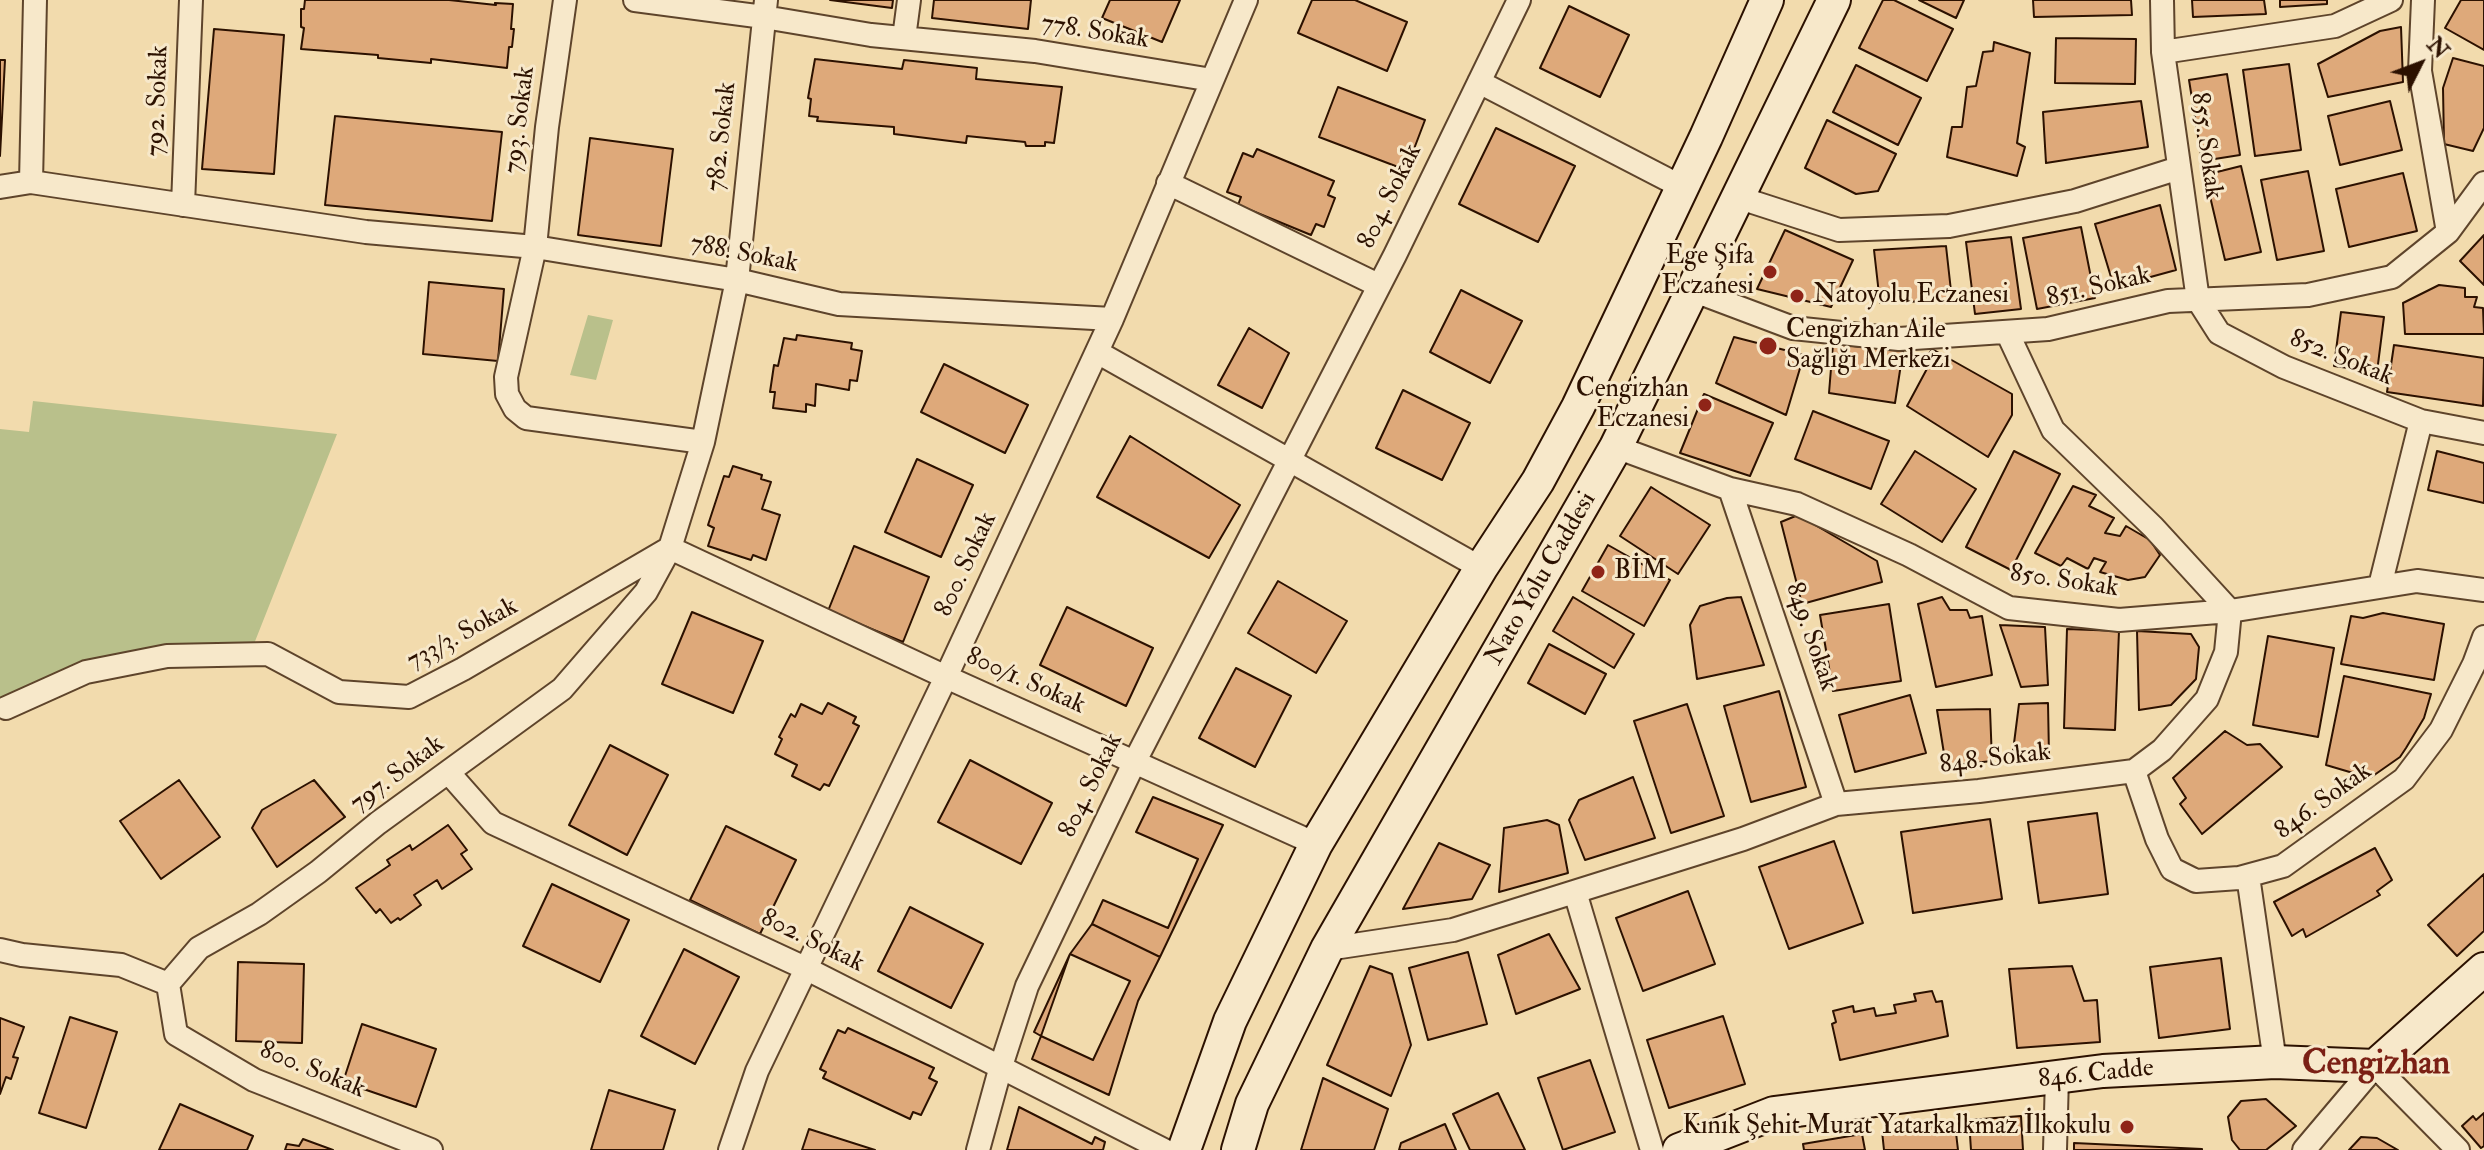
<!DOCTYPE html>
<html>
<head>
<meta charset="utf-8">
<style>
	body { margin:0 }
	#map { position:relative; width:2484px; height:1150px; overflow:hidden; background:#f2dbad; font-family:"IM FELL Double Pica",serif }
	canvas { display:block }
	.north { position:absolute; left:2380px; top:24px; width:80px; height:80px; -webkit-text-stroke:6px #f7e8ca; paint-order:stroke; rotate:48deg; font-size:22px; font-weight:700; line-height:32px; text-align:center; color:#2c1100 }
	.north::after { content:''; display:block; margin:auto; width:28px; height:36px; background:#2c1100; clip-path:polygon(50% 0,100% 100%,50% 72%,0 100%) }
</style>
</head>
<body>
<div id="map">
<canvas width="2484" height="1150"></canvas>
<div class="north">N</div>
</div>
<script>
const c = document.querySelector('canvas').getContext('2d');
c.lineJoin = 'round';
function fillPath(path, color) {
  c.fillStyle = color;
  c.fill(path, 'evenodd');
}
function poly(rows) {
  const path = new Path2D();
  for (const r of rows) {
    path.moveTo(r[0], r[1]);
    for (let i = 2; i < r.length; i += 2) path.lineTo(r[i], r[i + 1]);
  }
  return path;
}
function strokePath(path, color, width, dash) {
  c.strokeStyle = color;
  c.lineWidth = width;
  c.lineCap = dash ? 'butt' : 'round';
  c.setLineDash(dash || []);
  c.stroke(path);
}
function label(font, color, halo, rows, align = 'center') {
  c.font = font + ' "IM FELL Double Pica",serif';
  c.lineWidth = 6;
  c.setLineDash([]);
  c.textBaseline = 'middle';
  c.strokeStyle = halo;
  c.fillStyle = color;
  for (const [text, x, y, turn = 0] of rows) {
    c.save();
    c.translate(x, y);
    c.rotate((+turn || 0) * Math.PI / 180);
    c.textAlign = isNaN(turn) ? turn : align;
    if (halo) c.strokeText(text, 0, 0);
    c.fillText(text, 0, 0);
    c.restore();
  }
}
fillPath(poly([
	[588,315,613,320,596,380,570,375],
	[33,401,337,434,250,654,167,656,0,713,0,429,29,432]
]), '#b9c08b');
const building = poly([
	[305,0,449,0,496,5,495,3,513,4,511,29,514,29,512,47,509,47,507,68,431,59,431,63,378,58,378,55,301,49,304,28,301,27,301,9,304,9,305,0],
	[830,0,893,0,892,8,830,0],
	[934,0,1031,0,1028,29,932,18,934,0],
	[1110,0,1180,0,1162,42,1102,18,1110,0],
	[1312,0,1355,0,1407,22,1387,71,1298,33,1312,0],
	[1883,0,1894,0,1953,29,1927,81,1859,48,1883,0],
	[1919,0,1964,0,1956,18,1919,0],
	[2033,0,2131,0,2132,15,2034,17,2033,0],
	[2192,0,2264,0,2266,14,2193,17,2192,0],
	[2280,0,2327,0,2327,4,2280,7,2280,0],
	[2461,0,2484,0,2484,50,2445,28,2461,0],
	[1569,6,1629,35,1600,97,1540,68,1569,6],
	[2401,27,2403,82,2328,97,2318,64,2380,31,2401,27],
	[214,29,284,35,274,174,202,169,214,29],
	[2056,38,2136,39,2135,84,2055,83,2056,38],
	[1994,42,2030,53,2017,143,2025,147,2017,176,1947,157,1952,127,1962,127,1967,87,1976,86,1983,52,1993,51,1994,42],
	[2453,58,2484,66,2484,128,2473,151,2444,144,2443,88,2453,58],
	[815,59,902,69,904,60,977,68,976,79,1062,87,1054,143,1045,142,1045,146,1026,146,1025,142,967,136,966,143,894,134,894,127,817,121,818,117,809,116,811,99,808,98,815,59],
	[0,60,5,60,0,156,0,60],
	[2289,64,2301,150,2255,156,2243,70,2289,64],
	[1856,65,1921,98,1898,145,1833,112,1856,65],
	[2227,74,2240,155,2202,161,2189,80,2227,74],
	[1338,87,1425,120,1406,170,1319,137,1338,87],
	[2141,101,2148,147,2046,163,2043,112,2141,101],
	[2390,101,2402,150,2340,165,2328,116,2390,101],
	[335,116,502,132,492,221,325,205,335,116],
	[1827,120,1896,154,1878,191,1856,194,1805,168,1827,120],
	[1496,128,1575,166,1538,242,1459,204,1496,128],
	[590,138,673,149,661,246,578,235,590,138],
	[1257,149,1334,181,1328,195,1335,198,1324,227,1316,224,1311,235,1238,205,1241,197,1227,192,1243,153,1253,157,1257,149],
	[2241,166,2261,252,2225,260,2205,175,2241,166],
	[2308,171,2324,251,2277,260,2261,180,2308,171],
	[2403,173,2417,231,2349,247,2336,189,2403,173],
	[2160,205,2176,270,2114,287,2095,224,2160,205],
	[2081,227,2095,298,2037,309,2023,238,2081,227],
	[1785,230,1853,260,1831,307,1757,289,1785,230],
	[2484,235,2484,285,2460,261,2484,235],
	[2011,237,2021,309,1975,314,1966,242,2011,237],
	[1946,246,1952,300,1880,303,1874,250,1946,246],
	[429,282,504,289,498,361,423,354,429,282],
	[2439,285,2465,288,2465,297,2477,297,2474,307,2483,308,2484,334,2405,334,2403,303,2439,285],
	[1461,290,1522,321,1490,383,1430,352,1461,290],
	[2341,312,2384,317,2377,372,2334,366,2341,312],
	[1249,328,1289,353,1262,408,1218,385,1249,328],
	[797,335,852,343,851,349,862,351,857,381,850,380,849,390,816,384,815,406,806,404,806,412,773,408,775,392,770,392,774,365,778,366,784,338,796,340,797,335],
	[1734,337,1804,355,1786,415,1716,383,1734,337],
	[1833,344,1903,351,1895,403,1829,393,1833,344],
	[2394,345,2484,358,2483,406,2387,392,2394,345],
	[1932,349,2012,394,2012,415,1988,457,1907,406,1929,365,1924,362,1932,349],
	[944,364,1028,405,1005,453,921,412,944,364],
	[1403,390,1470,423,1442,480,1376,448,1403,390],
	[1704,394,1773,423,1750,476,1680,453,1704,394],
	[1813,411,1889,441,1871,489,1795,459,1813,411],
	[1130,436,1240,505,1209,558,1097,497,1130,436],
	[1915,451,1976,489,1942,542,1881,504,1915,451],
	[2014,451,2060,474,2011,570,1966,547,2014,451],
	[2437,451,2484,463,2484,503,2428,490,2437,451],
	[917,459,973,485,941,557,885,532,917,459],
	[733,466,762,475,761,479,771,482,762,509,780,515,766,560,753,555,751,560,708,546,714,528,708,525,724,476,729,477,733,466],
	[2073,486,2096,495,2089,506,2114,518,2105,533,2120,536,2126,526,2150,540,2160,555,2145,577,2128,580,2100,572,2106,562,2094,558,2088,569,2067,558,2061,566,2035,553,2073,486],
	[1651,487,1710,525,1678,574,1620,536,1651,487],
	[1798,515,1877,561,1882,582,1802,604,1781,522,1798,515],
	[1608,545,1670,580,1644,626,1582,591,1608,545],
	[854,546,929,577,903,642,828,611,854,546],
	[1278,581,1347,621,1316,673,1248,633,1278,581],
	[1573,597,1634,634,1614,668,1553,631,1573,597],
	[1741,597,1764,665,1697,679,1690,625,1700,606,1727,598,1741,597],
	[1942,597,1950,610,1967,610,1970,618,1982,616,1992,675,1936,687,1918,604,1942,597],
	[1889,604,1901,681,1833,691,1820,615,1889,604],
	[1067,607,1153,648,1126,706,1040,665,1067,607],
	[692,612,763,641,733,713,662,684,692,612],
	[2383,613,2444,624,2434,680,2341,664,2351,616,2363,618,2383,613],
	[2000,625,2045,627,2048,685,2021,687,2000,625],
	[2067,629,2119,631,2115,730,2064,728,2067,629],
	[2137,631,2191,634,2199,647,2196,679,2171,705,2139,710,2137,631],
	[2268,636,2334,648,2318,737,2253,725,2268,636],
	[1549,644,1606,674,1585,714,1528,683,1549,644],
	[1236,668,1291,696,1255,767,1199,738,1236,668],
	[2344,676,2431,694,2424,718,2406,748,2400,757,2370,778,2326,765,2344,676],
	[1779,691,1806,787,1751,802,1724,706,1779,691],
	[1910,695,1926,753,1855,772,1839,715,1910,695],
	[828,703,856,717,853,723,859,726,829,786,824,784,820,790,792,776,797,765,775,754,782,739,779,737,791,714,795,717,801,704,822,714,828,703],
	[2048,703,2049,756,2012,759,2019,704,2048,703],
	[1687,704,1724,816,1671,833,1634,721,1687,704],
	[1990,709,1992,761,1946,766,1937,710,1990,709],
	[2225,731,2247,745,2260,744,2282,767,2202,834,2180,804,2186,798,2173,778,2225,731],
	[610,745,668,775,627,855,569,825,610,745],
	[970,760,1052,803,1021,864,938,822,970,760],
	[1633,777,1655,838,1585,860,1569,820,1579,800,1633,777],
	[179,780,220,837,161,879,120,821,179,780],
	[314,780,345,817,277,867,252,828,262,810,314,780],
	[1153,797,1223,825,1160,957,1092,924,1103,900,1168,928,1198,859,1136,832,1153,797],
	[2097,813,2108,894,2039,903,2028,822,2097,813],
	[1990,819,2002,899,1913,913,1901,832,1990,819],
	[1547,820,1559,825,1568,873,1499,892,1504,828,1547,820],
	[448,825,467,850,461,854,472,869,442,889,437,880,414,895,421,905,400,920,398,918,391,923,380,909,376,913,356,888,390,865,387,860,410,845,412,850,448,825],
	[726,826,796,860,760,934,690,900,726,826],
	[1834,841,1863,923,1789,949,1759,867,1834,841],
	[1439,843,1490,865,1472,899,1403,909,1439,843],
	[2375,848,2392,880,2377,891,2380,895,2306,937,2303,929,2292,936,2274,902,2375,848],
	[2484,874,2484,931,2457,956,2428,925,2484,874],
	[552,884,629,920,600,982,523,946,552,884],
	[1688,891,1715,964,1643,991,1616,918,1688,891],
	[910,907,983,944,951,1008,878,971,910,907],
	[1092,924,1160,957,1138,1001,1109,1095,1032,1059,1041,1036,1093,1060,1130,981,1070,954,1092,924],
	[1549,934,1580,989,1516,1014,1498,955,1549,934],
	[684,949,739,977,695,1064,641,1036,684,949],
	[1468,952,1487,1024,1428,1040,1409,968,1468,952],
	[1070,954,1041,1036,1034,1032,1070,954],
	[2221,958,2230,1029,2159,1038,2150,967,2221,958],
	[238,962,304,964,302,1043,236,1041,238,962],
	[1370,966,1392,974,1411,1045,1391,1096,1327,1065,1370,966],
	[2072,966,2084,1001,2097,1000,2100,1042,2017,1048,2009,969,2072,966],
	[1932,991,1936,1002,1942,1001,1948,1036,1840,1060,1832,1024,1836,1022,1833,1011,1853,1006,1854,1012,1874,1008,1876,1016,1896,1013,1894,1005,1916,1001,1914,994,1932,991],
	[1723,1016,1745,1084,1669,1108,1647,1040,1723,1016],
	[70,1017,117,1032,86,1128,39,1113,70,1017],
	[0,1018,24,1027,13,1057,18,1058,11,1079,6,1077,0,1094,0,1018],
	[362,1024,436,1049,416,1107,343,1082,362,1024],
	[848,1028,934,1068,929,1078,937,1082,921,1115,913,1112,910,1119,823,1078,826,1072,820,1069,838,1030,845,1033,848,1028],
	[1590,1060,1615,1132,1563,1150,1538,1078,1590,1060],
	[1323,1078,1388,1109,1374,1150,1301,1150,1323,1078],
	[609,1090,675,1110,663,1150,591,1150,609,1090],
	[1498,1093,1525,1150,1470,1150,1453,1114,1498,1093],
	[2266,1099,2296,1126,2266,1150,2240,1150,2232,1140,2228,1117,2241,1101,2266,1099],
	[180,1104,253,1136,247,1150,159,1150,180,1104],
	[1019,1107,1092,1144,1095,1137,1105,1142,1103,1150,1007,1150,1019,1107],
	[2484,1113,2484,1146,2481,1148,2462,1126,2473,1116,2476,1120,2484,1113],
	[2021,1116,2023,1150,1971,1150,1969,1120,2021,1116],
	[1445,1124,1456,1150,1399,1150,1401,1143,1445,1124],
	[1955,1124,1958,1150,1884,1150,1882,1131,1955,1124],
	[809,1129,875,1150,802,1150,809,1129],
	[1862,1134,1865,1150,1804,1150,1803,1144,1862,1134],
	[2361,1137,2377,1138,2398,1150,2349,1150,2361,1137],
	[303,1139,333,1150,285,1150,287,1144,299,1146,303,1139],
	[2074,1143,2202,1149,2202,1150,2074,1150,2074,1143]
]);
fillPath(building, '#dea97a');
strokePath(building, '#2c1100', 2);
const street = poly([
	[565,0,547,127,535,247,506,377,507,394,515,409,526,418,703,442],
	[635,0,764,17,871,35,1035,51,1212,80],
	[2162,0,2163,52,2198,300,2219,333,2284,367,2421,421,2484,433],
	[2423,0,2420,71,2448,232],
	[904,38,909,0],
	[2163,52,2335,26,2391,0],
	[1479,82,1682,187],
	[31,182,35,0],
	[1168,183,1378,285],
	[0,187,31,182,366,232,535,247,737,280,839,304,1112,319],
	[1737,197,1839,230,1949,226,2075,201,2179,168],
	[183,205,191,0],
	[1692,290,1793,328,1899,339,2048,329,2168,301,2308,295,2392,277,2448,232,2484,183],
	[1097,352,1481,568],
	[1616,447,1730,489,1797,504,1909,555,2009,608,2119,620,2230,611,2417,581,2484,590],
	[1730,489,1836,804],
	[2380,586,2421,421],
	[6,708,86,672,167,656,268,654,339,692,409,697,463,669,670,548,703,442,737,280,766,0],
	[2134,771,2157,839,2172,869,2196,881,2239,878,2283,866,2404,779,2441,730,2474,664,2484,637],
	[448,772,493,823,805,968,1164,1150],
	[2248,876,2275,1062],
	[1575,892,1652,1150],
	[1327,949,1453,930,1743,839,1836,804,1979,791,2134,771,2162,750,2207,699,2226,652,2230,611,2153,527,2053,430,2007,332],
	[0,950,22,955,121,965,168,984],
	[431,1150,254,1080,176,1034,168,984,199,948,259,914,318,872,378,823,562,689,646,592,670,548,946,677,1316,844],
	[730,1150,757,1071,946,677,1112,319,1246,0],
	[978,1150,1001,1066,1027,986,1135,761,1395,255,1519,0],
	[2055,1150,2057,1077],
	[2304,1150,2375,1066,2458,1150]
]);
const secondary = poly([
	[1184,1150,1230,1021,1316,844,1481,568,1538,481,1578,407,1706,137,1767,0],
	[1238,1150,1252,1104,1327,949,1616,447,1834,0],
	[1679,1150,1774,1113,2103,1071,2275,1062,2375,1066,2484,969]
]);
strokePath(street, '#5e442b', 26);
strokePath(secondary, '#2c1100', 36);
strokePath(street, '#f7e8ca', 22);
strokePath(secondary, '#f7e8ca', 32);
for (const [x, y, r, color] of [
	[1770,272,8,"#8f2418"],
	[1797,296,8,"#8f2418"],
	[1768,346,10,"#8f2418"],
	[1705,405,8,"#8f2418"],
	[1598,572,8,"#8f2418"],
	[2127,1127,8,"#8f2418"]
]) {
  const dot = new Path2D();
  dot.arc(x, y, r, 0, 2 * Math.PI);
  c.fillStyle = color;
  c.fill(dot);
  strokePath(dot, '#f7e8ca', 3);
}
label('26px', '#2c1100', '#f7e8ca', [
	["778. Sokak",1095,33,9],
	["792. Sokak",159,101,-88],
	["793. Sokak",521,120,-83],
	["782. Sokak",723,137,-84],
	["855. Sokak",2205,146,82],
	["804. Sokak",1391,197,-64],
	["788. Sokak",744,255,11],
	["851. Sokak",2099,288,-13],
	["852. Sokak",2341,359,22],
	["800. Sokak",967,565,-65],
	["Nato Yolu Caddesi",1542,579,-60],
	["850. Sokak",2064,582,8],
	["733/3. Sokak",463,635,-29],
	["849. Sokak",1810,637,71],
	["800/1. Sokak",1025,682,24],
	["848. Sokak",1995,760,-7],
	["797. Sokak",398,775,-37],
	["804. Sokak",1092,786,-64],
	["846. Sokak",2324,802,-36],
	["802. Sokak",812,942,26],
	["800. Sokak",312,1071,22],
	["846. Cadde",2096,1075,-6]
]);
label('26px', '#2c1100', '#f7e8ca', [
	["Ege Şifa",1754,257],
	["Eczanesi",1754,287],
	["Natoyolu Eczanesi",1813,296,"left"],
	["Cengizhan Aile",1786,331,"left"],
	["Sağlığı Merkezi",1786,361,"left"],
	["Cengizhan",1689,390],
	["Eczanesi",1689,420],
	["BİM",1614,572,"left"],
	["Kınık Şehit Murat Yatarkalkmaz İlkokulu",2111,1127]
], 'right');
label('bold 34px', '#7a1f14', '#f7e8ca', [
	["Cengizhan",2376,1066]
]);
</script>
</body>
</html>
